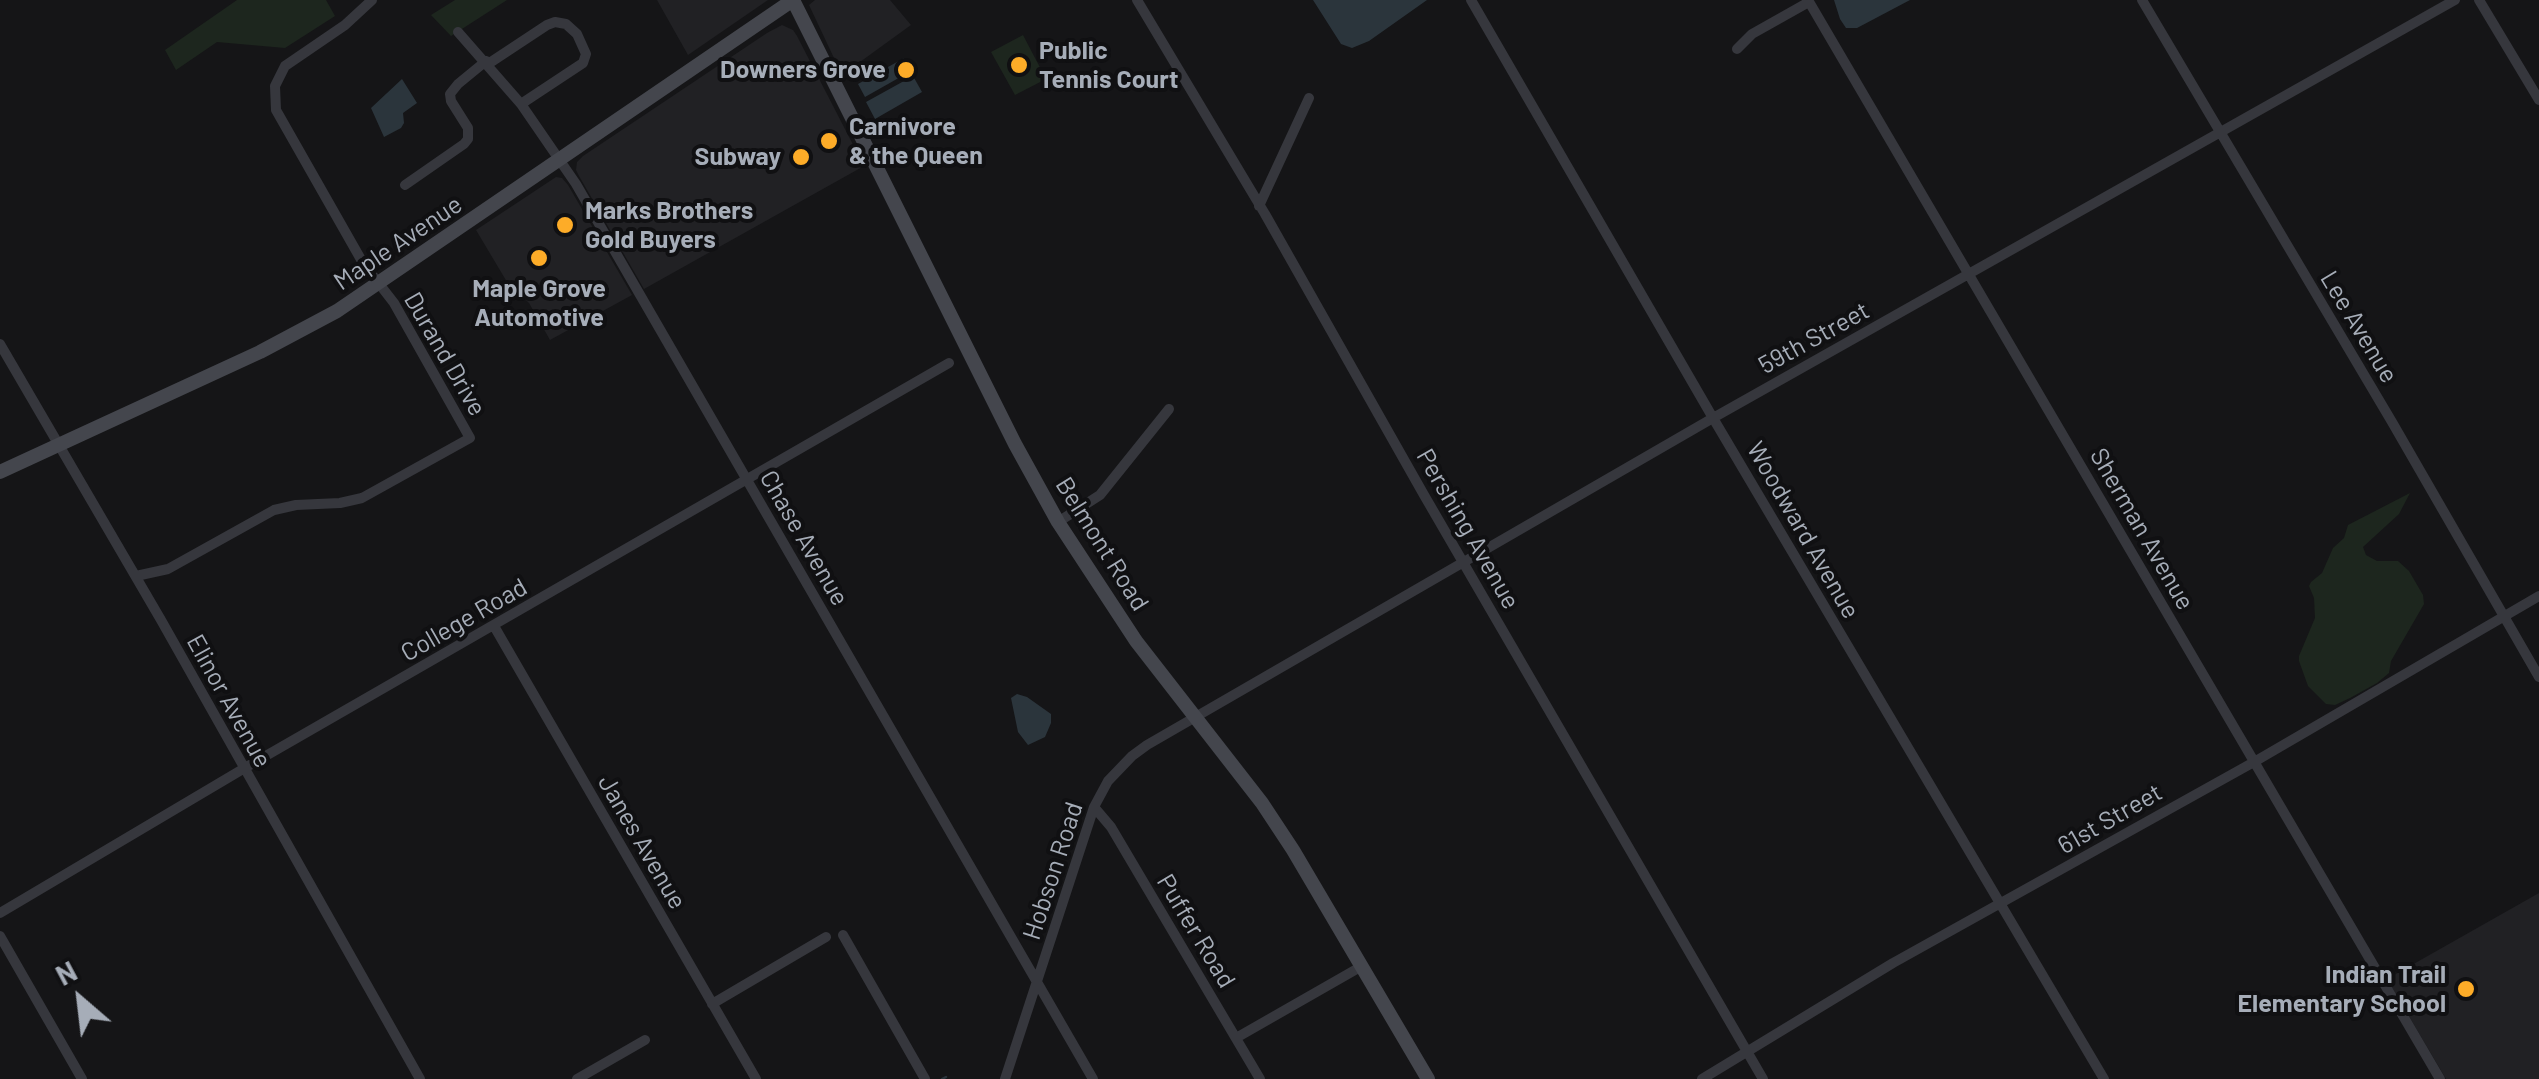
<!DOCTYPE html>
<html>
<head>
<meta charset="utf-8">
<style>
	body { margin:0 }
	#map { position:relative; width:2539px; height:1079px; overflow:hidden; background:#151517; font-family:Barlow,sans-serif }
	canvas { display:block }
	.north { position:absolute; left:30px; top:949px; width:100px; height:100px; -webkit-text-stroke:8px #101012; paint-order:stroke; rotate:332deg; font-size:28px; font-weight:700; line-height:40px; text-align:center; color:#a6adb8 }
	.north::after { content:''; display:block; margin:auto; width:35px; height:45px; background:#a6adb8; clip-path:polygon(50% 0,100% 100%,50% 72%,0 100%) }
</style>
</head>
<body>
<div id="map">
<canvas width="2539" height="1079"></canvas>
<div class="north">N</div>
</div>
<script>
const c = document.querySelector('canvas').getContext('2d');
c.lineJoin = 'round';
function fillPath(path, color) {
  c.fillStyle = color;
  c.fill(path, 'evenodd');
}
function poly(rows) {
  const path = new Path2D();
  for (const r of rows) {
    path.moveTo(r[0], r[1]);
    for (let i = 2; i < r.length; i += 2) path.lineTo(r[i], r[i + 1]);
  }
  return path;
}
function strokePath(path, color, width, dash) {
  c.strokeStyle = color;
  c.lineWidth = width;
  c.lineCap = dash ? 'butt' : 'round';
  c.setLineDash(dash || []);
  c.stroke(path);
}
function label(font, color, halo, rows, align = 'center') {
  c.font = font + ' Barlow,sans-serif';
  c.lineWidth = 8;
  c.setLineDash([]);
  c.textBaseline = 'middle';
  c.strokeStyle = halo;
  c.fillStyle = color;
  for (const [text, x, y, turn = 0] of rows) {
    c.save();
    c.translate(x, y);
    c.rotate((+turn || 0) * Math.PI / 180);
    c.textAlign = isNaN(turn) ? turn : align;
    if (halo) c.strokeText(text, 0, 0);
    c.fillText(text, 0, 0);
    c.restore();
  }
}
fillPath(poly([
	[657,0,768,0,688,55],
	[815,0,890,0,911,25,842,75,809,5],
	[782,25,793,30,797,36,864,166,644,289,579,176,576,170,577,162,583,156,767,33],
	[556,177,562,178,568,185,632,295,550,340,529,303,507,282,476,230],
	[2539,893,2539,1079,2446,1079,2387,979]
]), '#212124');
fillPath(poly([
	[237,0,326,0,335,16,285,48,217,42,176,70,165,50],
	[455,0,507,0,451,36,431,15],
	[1023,35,1046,79,1015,95,991,52],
	[2410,493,2399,514,2363,547,2366,555,2377,561,2398,561,2409,571,2423,595,2424,604,2391,661,2389,673,2377,683,2350,698,2335,705,2326,704,2308,686,2299,661,2299,656,2315,618,2314,598,2309,586,2311,582,2322,573,2333,548,2344,538,2348,525]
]), '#1d261e');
fillPath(poly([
	[1313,0,1427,0,1369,41,1352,48,1341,44],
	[1834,0,1910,0,1857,28,1846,28,1840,19],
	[904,58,911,71,865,97,858,84],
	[913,76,922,92,875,119,866,102],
	[402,79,417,103,403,113,404,123,401,128,384,137,371,108],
	[1017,694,1027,697,1051,714,1051,723,1045,737,1028,745,1018,732,1011,698]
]), '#2b353c');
strokePath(poly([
	[942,1079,946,1077]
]), '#2b353c', 2.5);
strokePath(poly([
	[1137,0,1265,214,1424,495,1763,1079],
	[1471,0,1713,418,2104,1079],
	[1808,0,2440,1079],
	[2142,0,2392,422,2539,677],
	[2479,0,2539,100],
	[458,32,521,104,576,184,1093,1079],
	[1737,49,1752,34,1809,2],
	[488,64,547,25,555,22,566,24,577,34,586,54,583,63,521,104],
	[405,185,464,144,468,139,468,128,451,101,450,94,458,84,486,61],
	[1259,206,1309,98],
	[0,344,161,620,420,1079],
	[1058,522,1100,495,1169,409],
	[136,576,168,569,274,510,296,505,340,503,362,498,470,438,394,303,363,263,276,110,275,86,285,66,345,25,372,0],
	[494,626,756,1079],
	[1094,807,1111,827,1260,1079],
	[0,913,243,769,949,363],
	[843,935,925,1079],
	[0,936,82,1079],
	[712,1004,826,937],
	[1236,1038,1362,966],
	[577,1079,645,1040],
	[1005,1079,1094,807,1108,781,1132,756,1147,745,1713,418,2455,0],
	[1702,1079,1893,963,2254,762,2539,596]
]), '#36373d', 10);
strokePath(poly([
	[793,0,1015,444,1058,522,1136,641,1262,803,1293,850,1428,1079],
	[0,472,260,352,337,311,793,0]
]), '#44464d', 14);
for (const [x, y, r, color] of [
	[1019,65,10,"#fdac28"],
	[906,70,10,"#fdac28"],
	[829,141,10,"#fdac28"],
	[801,157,10,"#fdac28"],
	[565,225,10,"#fdac28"],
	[539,258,10,"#fdac28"],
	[2466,989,10,"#fdac28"]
]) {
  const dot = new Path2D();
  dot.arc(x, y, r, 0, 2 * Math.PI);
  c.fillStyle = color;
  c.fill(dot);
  strokePath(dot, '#101012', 4);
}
label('bold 25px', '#a6adb8', '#101012', [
	["Public",1039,51],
	["Tennis Court",1039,80],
	["Downers Grove",886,70,"right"],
	["Carnivore",849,127],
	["& the Queen",849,156],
	["Subway",781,157,"right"],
	["Marks Brothers",585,211],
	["Gold Buyers",585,240],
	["Maple Grove",539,289,"center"],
	["Automotive",539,318,"center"],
	["Indian Trail",2446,975,"right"],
	["Elementary School",2446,1004,"right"]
], 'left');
label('25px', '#a6adb8', '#101012', [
	["Maple Avenue",398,243,-34],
	["Lee Avenue",2359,327,59],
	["59th Street",1814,338,-29],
	["Durand Drive",445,354,60],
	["Pershing Avenue",1468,529,60],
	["Sherman Avenue",2142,529,60],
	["Woodward Avenue",1803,530,60],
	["Chase Avenue",804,538,60],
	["Belmont Road",1102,544,58],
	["College Road",464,620,-30],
	["Elinor Avenue",229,701,61],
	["61st Street",2110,819,-30],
	["Janes Avenue",642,842,60],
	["Hobson Road",1053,871,-72],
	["Puffer Road",1196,931,59]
]);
</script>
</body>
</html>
